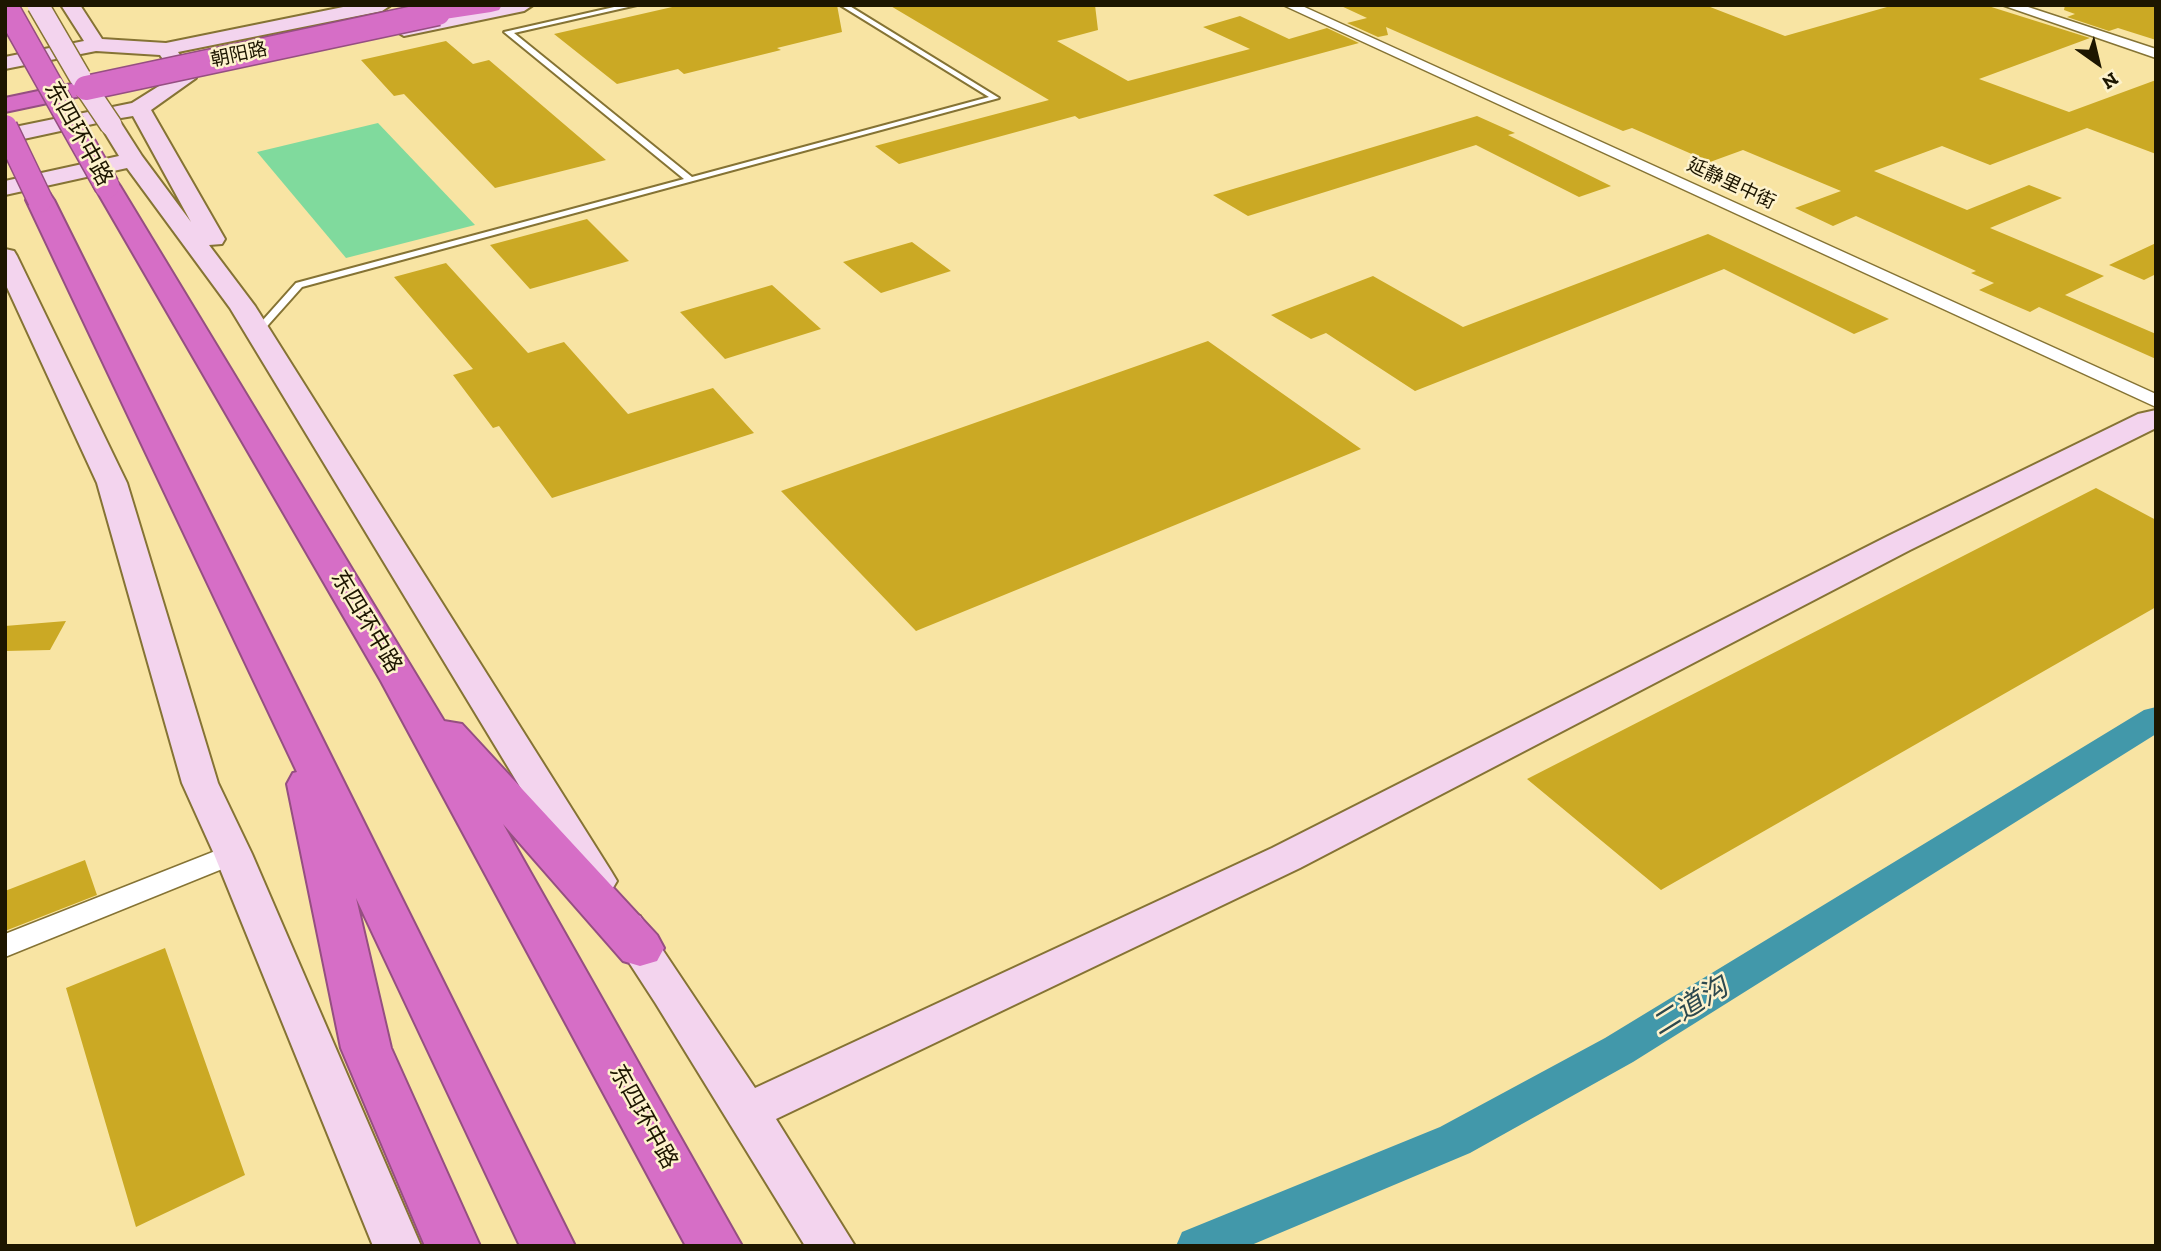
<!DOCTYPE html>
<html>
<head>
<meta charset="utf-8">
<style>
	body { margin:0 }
	#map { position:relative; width:2161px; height:1251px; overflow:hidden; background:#f8e4a3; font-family:"Zilla Slab",serif }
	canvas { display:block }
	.frame { position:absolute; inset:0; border:7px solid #1d1600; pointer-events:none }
	.north { position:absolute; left:2063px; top:28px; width:70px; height:70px; -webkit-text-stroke:5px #fdf2cc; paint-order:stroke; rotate:146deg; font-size:19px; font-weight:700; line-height:28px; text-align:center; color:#1d1600 }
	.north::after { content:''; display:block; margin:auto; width:24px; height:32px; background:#1d1600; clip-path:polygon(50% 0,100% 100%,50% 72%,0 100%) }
</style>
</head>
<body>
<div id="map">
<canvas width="2161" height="1251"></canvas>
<div class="frame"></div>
<div class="north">N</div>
</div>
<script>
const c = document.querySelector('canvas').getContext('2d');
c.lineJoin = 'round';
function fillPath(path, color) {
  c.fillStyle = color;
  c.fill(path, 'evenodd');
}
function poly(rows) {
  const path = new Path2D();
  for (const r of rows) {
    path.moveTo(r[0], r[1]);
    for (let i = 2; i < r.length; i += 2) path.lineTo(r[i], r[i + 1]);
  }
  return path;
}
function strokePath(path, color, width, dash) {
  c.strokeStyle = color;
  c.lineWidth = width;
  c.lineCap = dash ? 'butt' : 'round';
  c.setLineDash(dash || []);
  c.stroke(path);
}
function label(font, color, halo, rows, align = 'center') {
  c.font = font + ' "Zilla Slab","Noto Sans SC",serif';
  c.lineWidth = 5;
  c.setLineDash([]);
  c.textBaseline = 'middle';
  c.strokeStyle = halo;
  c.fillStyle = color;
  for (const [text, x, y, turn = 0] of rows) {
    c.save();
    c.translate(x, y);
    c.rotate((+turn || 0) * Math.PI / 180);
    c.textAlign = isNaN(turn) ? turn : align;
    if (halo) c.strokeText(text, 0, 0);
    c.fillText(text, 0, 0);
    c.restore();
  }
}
fillPath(poly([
	[378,123,475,225,346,258,257,152]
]), '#80da9d');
fillPath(poly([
	[2156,707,2156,734,1633,1062,1470,1153,1249,1246,1176,1246,1182,1232,1440,1127,1605,1038,2144,710,2156,707]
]), '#4298aa');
fillPath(poly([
	[681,5,837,5,842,32,777,48,781,50,684,74,678,69,617,84,554,34],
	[889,5,1095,5,1098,30,1057,41,1128,81,1250,49,1203,27,1240,16,1289,39,1327,28,1359,43,1079,119,1075,116,899,164,875,146,1049,100],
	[1339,5,1705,5,1785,36,1894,5,1985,5,2090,38,1979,79,2069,112,2156,80,2156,154,2087,128,1990,165,1942,146,1874,171,1967,210,2029,185,2062,198,1990,228,2104,276,2065,295,2156,334,2156,359,2039,307,2030,312,1979,290,1994,283,1971,273,1976,271,1856,216,1833,226,1795,208,1841,191,1743,150,1710,162,1632,128,1623,131,1386,27,1388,35,1378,37,1347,23,1367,18],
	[2065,5,2156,5,2156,40,2118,28,2109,31,2067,17,2075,14,2064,10],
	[446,41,473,64,489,60,606,160,495,188,404,94,394,96,361,60],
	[1477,116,1515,133,1508,135,1611,186,1579,197,1476,145,1248,216,1213,195],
	[587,219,629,261,530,289,490,245],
	[1708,234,1889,319,1854,334,1724,269,1415,391,1326,333,1311,339,1271,315,1373,276,1463,327],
	[912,242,951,271,881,293,843,262],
	[2156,243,2156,274,2144,280,2109,265],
	[446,263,528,353,564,342,628,414,713,388,754,433,552,498,499,426,493,428,453,375,473,369,394,277],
	[772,285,821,329,725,359,680,312],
	[1208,341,1361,449,916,631,781,491],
	[2096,488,2156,520,2156,607,1661,890,1527,779],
	[66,621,50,650,5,651,5,626],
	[85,860,97,895,5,931,5,891],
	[165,948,245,1175,136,1227,66,988]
]), '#cba924');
const lane = poly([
	[623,5,637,5,514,33,692,177,989,97,840,5,848,5,999,98,302,287,261,333,255,333,255,329,296,283,684,179,504,32,623,5]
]);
const street = poly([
	[1283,5,1300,5,2156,394,2156,407,1283,5],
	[2002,5,2022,5,2156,49,2156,58,2002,5],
	[233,844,242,847,246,854,242,861,5,957,5,934,233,844]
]);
const secondary = poly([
	[61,5,80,5,102,39,166,43,353,5,391,5,382,11,178,52,196,78,151,110,225,239,222,244,209,245,255,306,611,871,617,881,611,891,597,896,583,891,230,308,127,168,5,195,5,181,119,156,100,125,102,122,5,143,5,129,132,103,175,76,160,55,96,51,5,69,5,57,84,41,61,5],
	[133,116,191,222,142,156,119,120,115,119,133,116],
	[495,5,533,5,524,11,404,36,394,30,404,24,495,5],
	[5,249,14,251,17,256,127,483,218,783,252,854,421,1246,373,1246,214,854,182,783,97,483,5,283,5,249],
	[2156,410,2156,428,1910,550,1300,868,776,1119,855,1246,805,1246,656,1004,606,927,612,916,626,912,640,916,755,1088,1272,848,1888,536,2138,414,2156,410]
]);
const highway = poly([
	[445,5,502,5,499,10,491,12,438,20,430,18,427,13,430,8,445,5],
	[86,81,95,83,98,88,95,93,5,112,5,98,86,81],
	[107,178,116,180,120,186,444,721,462,724,657,935,664,948,657,961,640,966,623,961,503,824,742,1246,686,1246,381,681,94,186,98,180,107,178],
	[40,192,50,194,54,200,575,1246,520,1246,356,898,391,1048,480,1246,425,1246,341,1048,287,784,293,773,297,772,26,200,30,194,40,192]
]);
strokePath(lane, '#857334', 4);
strokePath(street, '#857334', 3);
strokePath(secondary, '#857334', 4);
strokePath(highway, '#954f81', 4);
fillPath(lane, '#fff');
fillPath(street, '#fff');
fillPath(secondary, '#f3d4ee');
fillPath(highway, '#d66ec6');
const secondaryBridge = poly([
	[38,5,80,77],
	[86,88,111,125]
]);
const highwayBridge = poly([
	[5,5,107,186],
	[86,88,438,13],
	[5,127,40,200]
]);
strokePath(secondaryBridge, '#857334', 24, []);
strokePath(highwayBridge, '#954f81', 27, []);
strokePath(secondaryBridge, '#f3d4ee', 21);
strokePath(highwayBridge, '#d66ec6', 24);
label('19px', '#1d1600', '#fdf2cc', [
	["朝阳路",239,55,-12],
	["延静里中街",1731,184,25]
]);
label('23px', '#1d1600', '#fdf2cc', [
	["东四环中路",78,134,61],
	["东四环中路",366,622,59],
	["东四环中路",643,1117,61]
]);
label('italic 28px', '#2d494f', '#fdf2cc', [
	["二道沟",1690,1007,-32]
]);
</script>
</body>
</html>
